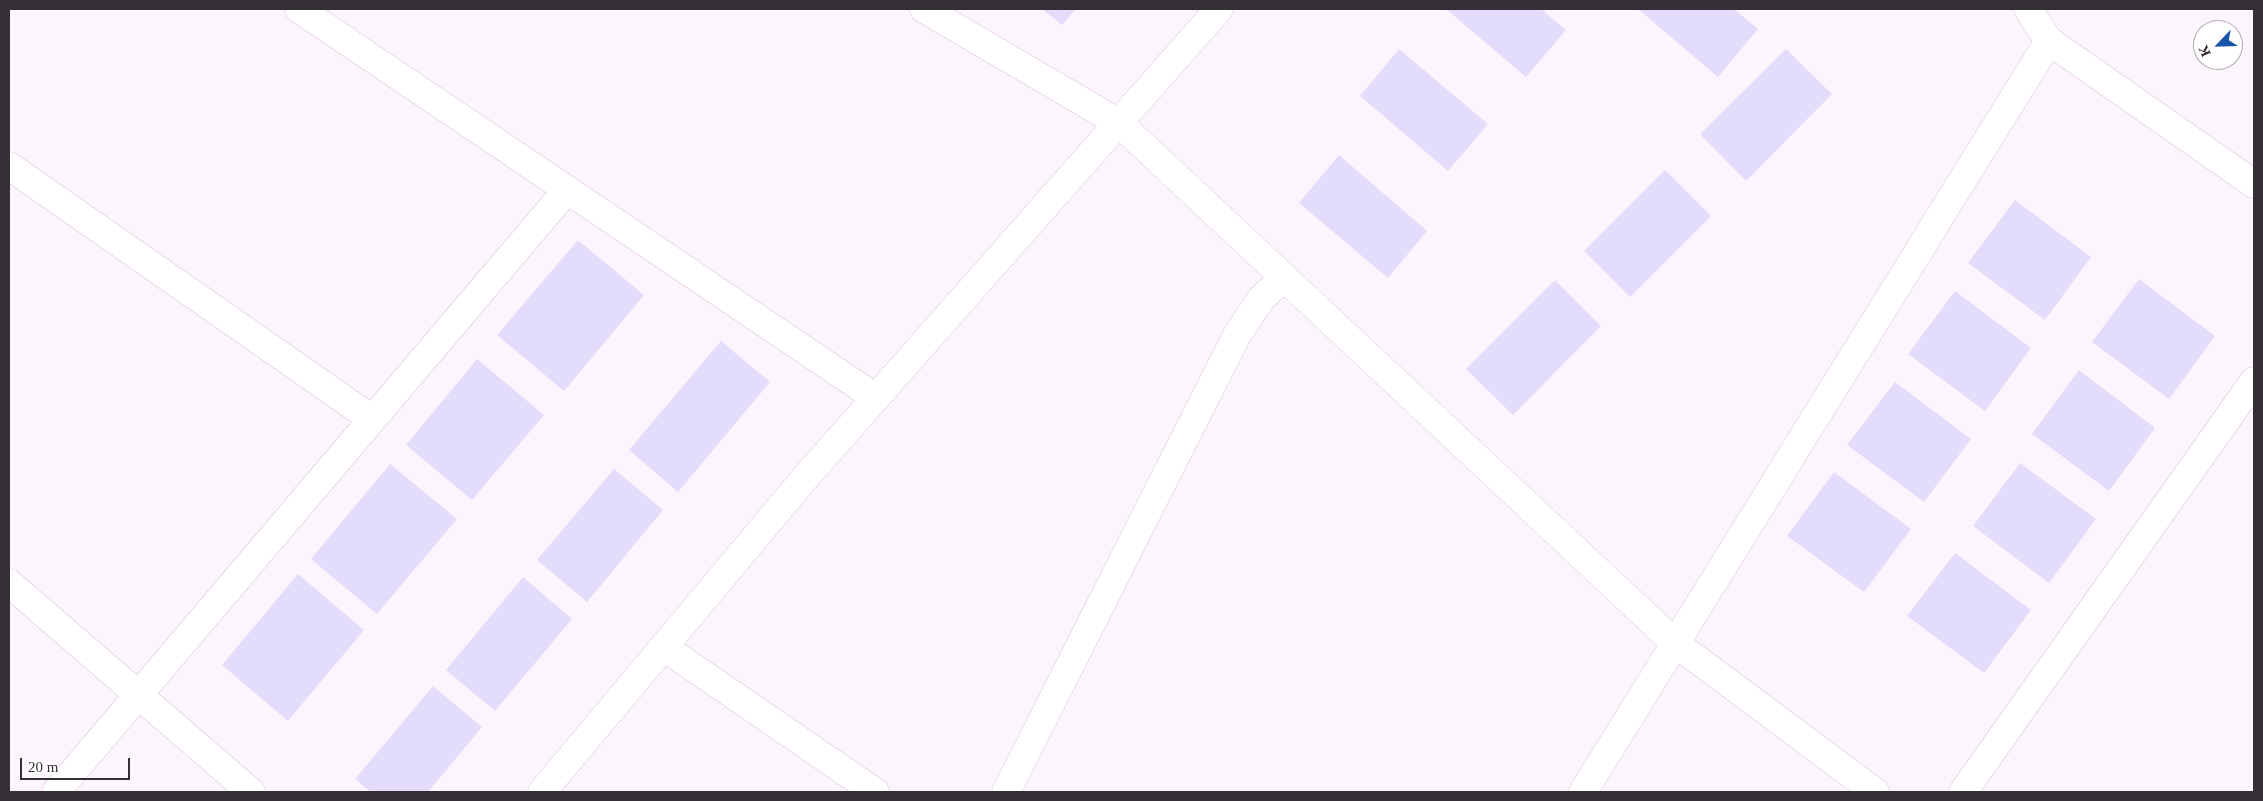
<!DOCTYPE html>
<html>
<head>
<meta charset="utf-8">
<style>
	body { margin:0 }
	#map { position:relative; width:2263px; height:801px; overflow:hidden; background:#fdf5fd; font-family:Georgia,serif }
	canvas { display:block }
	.frame { position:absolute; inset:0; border:10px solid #362e36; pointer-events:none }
	.north { position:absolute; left:2193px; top:20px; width:50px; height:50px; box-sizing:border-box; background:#fff; border:1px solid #afabaf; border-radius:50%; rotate:246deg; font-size:14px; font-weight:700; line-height:20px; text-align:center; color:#362e36 }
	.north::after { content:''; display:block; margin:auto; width:18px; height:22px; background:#1855a6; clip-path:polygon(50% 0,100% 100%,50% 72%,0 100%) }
	.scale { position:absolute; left:20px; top:758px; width:110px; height:22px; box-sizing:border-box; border:2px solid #362e36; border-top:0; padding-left:6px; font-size:15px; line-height:18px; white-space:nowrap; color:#362e36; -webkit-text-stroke:4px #fff; paint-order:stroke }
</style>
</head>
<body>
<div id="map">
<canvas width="2263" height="801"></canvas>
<div class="frame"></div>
<div class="north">K</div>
<div class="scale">20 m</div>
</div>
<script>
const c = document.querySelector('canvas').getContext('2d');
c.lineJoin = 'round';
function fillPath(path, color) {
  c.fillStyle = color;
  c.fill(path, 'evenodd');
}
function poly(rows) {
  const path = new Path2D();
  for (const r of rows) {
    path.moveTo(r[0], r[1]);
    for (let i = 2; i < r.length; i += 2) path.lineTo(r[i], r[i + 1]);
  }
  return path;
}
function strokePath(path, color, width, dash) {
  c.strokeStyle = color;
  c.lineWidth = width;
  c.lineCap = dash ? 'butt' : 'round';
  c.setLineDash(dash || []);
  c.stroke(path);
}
fillPath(poly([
	[1042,9,1076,9,1062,25],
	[1446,9,1541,9,1566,30,1526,77],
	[1638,9,1734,9,1758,29,1718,77],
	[1399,49,1488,124,1448,171,1360,96],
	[1786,49,1832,94,1746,181,1700,134],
	[1339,155,1427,231,1388,278,1299,203],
	[1665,170,1711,216,1630,297,1584,251],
	[2015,200,2091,257,2045,320,1968,263],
	[578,240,644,295,564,391,497,335],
	[2139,279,2215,336,2169,399,2092,342],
	[1555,280,1601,326,1513,415,1466,369],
	[1955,291,2031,348,1985,411,1908,354],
	[721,341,770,382,678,492,629,450],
	[477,359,544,415,472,500,406,445],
	[2079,370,2155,428,2109,491,2032,434],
	[1895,382,1971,439,1924,502,1847,445],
	[2020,463,2096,519,2049,583,1973,526],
	[390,464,457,519,377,614,311,559],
	[614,469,663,510,587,602,537,560],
	[1834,472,1911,529,1864,592,1787,536],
	[1955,553,2031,610,1984,673,1907,616],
	[298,574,364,630,288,721,222,665],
	[523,577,572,619,495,711,446,670],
	[433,686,482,727,428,792,371,792,355,779]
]), '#e4dcfb');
const minor = poly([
	[299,9,876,398],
	[924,9,1119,123,1675,643,1875,792],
	[2028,9,2049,41],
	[9,166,372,419],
	[9,583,251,792],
	[665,648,875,792],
	[56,792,567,190],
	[542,792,805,478,1219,9],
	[1006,792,1237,335,1261,299,1284,277],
	[1583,792,2049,41,2254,184],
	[1963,792,2254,381]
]);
strokePath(minor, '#d8c4d7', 29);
strokePath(minor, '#fff', 28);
</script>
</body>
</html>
